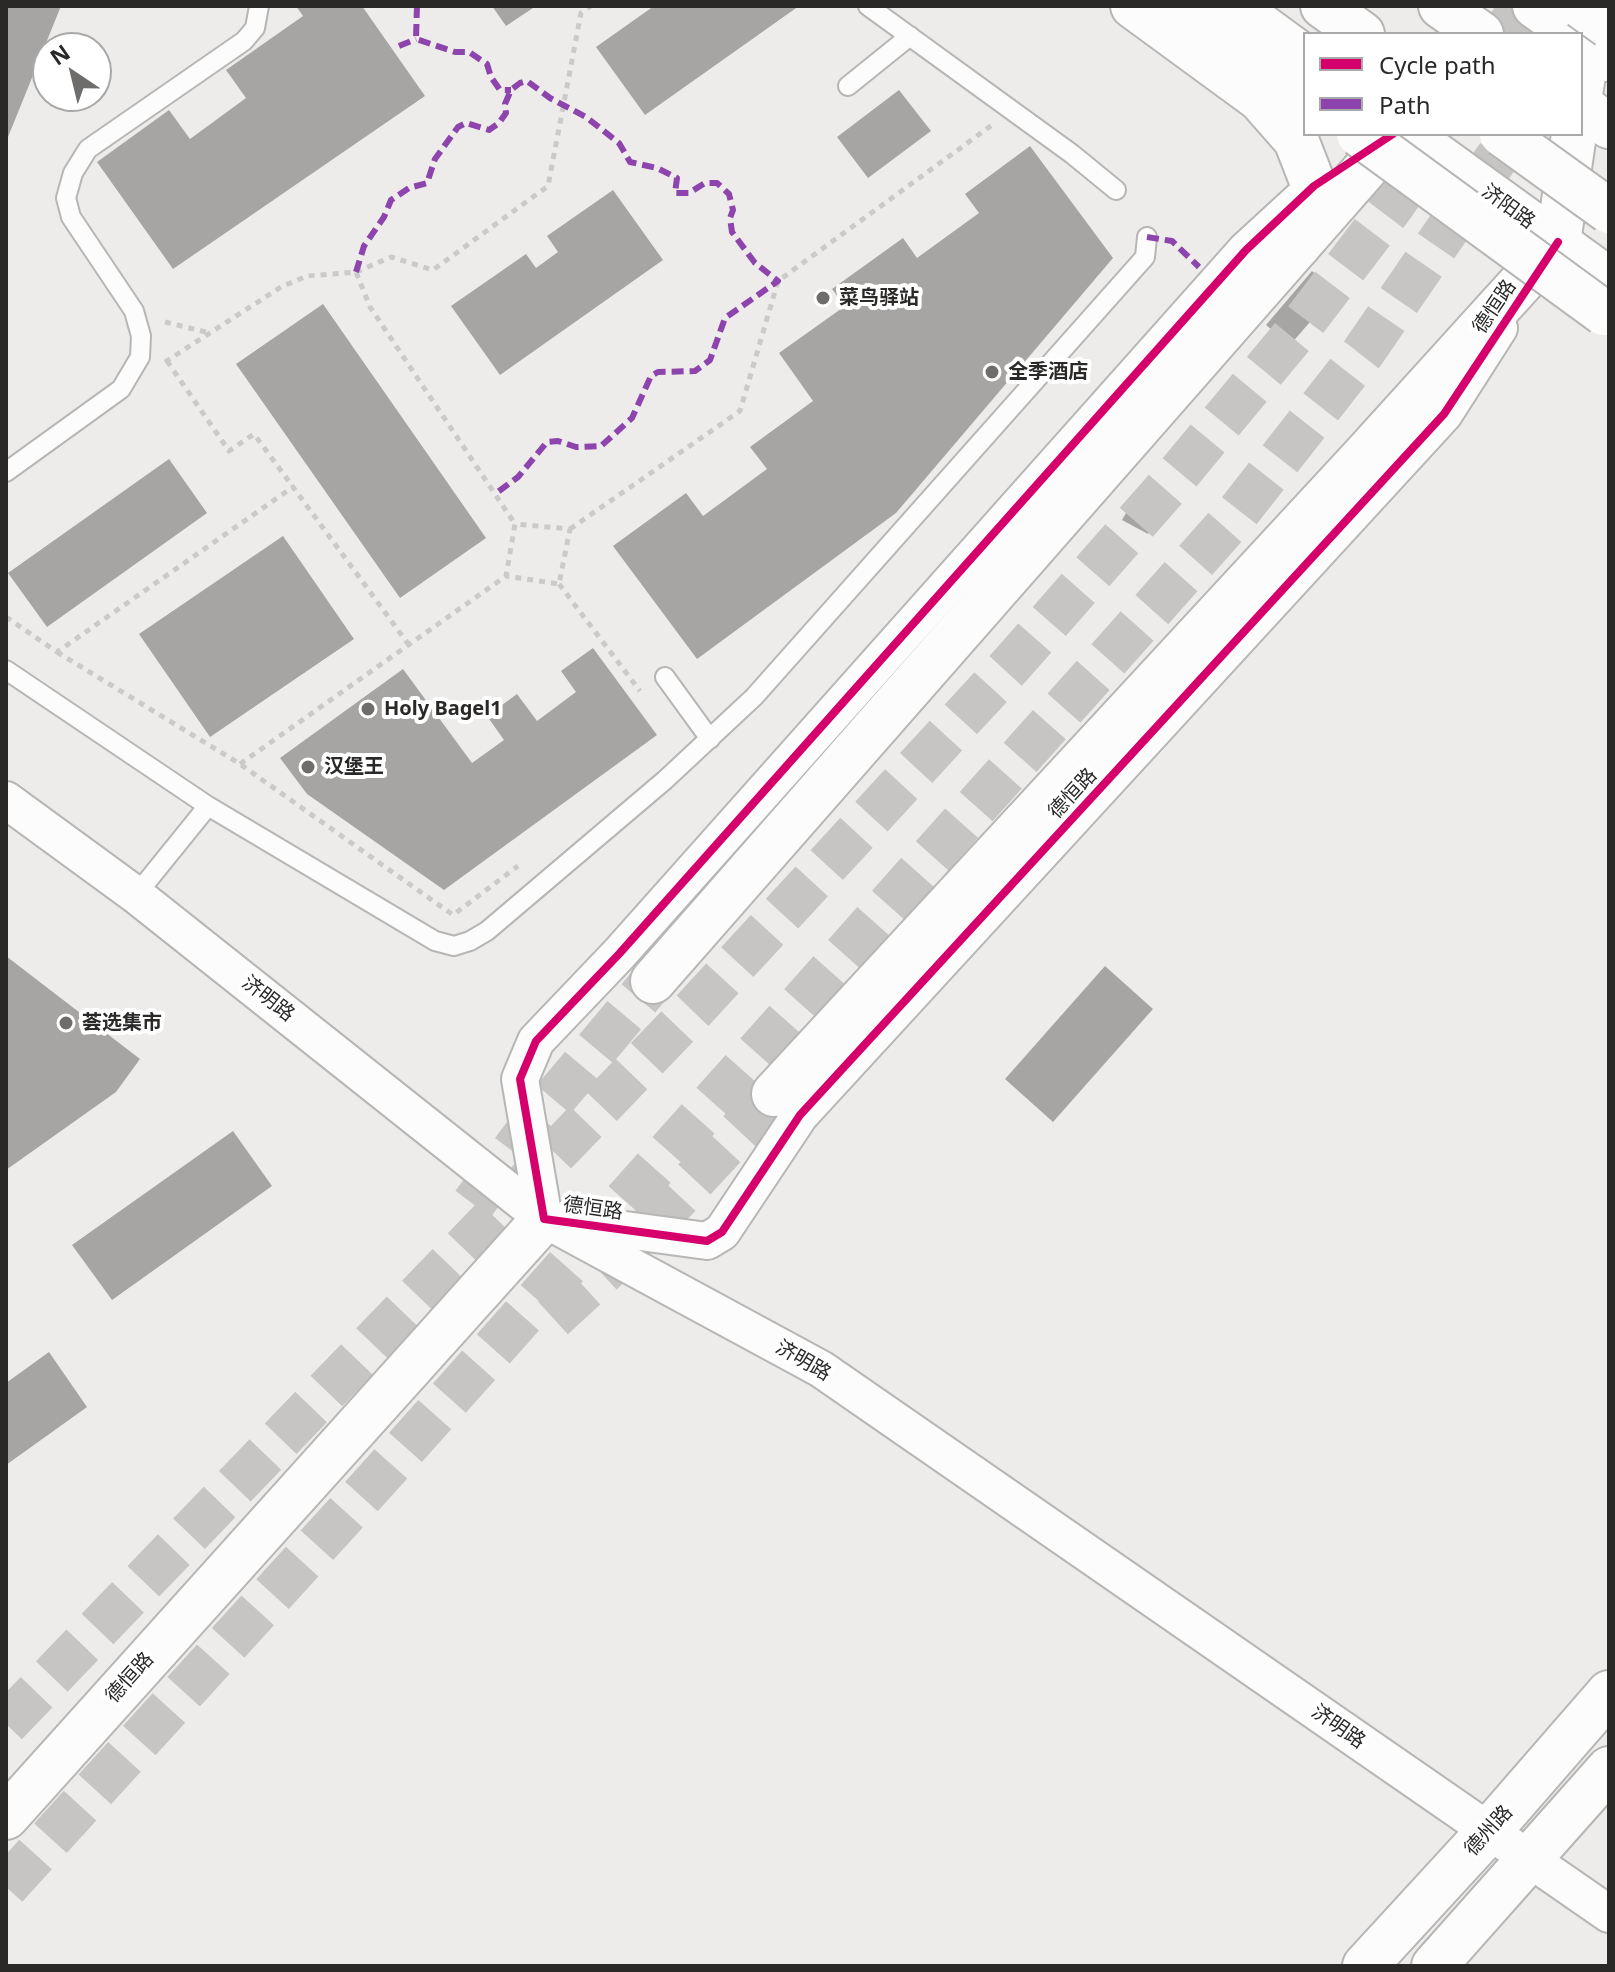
<!DOCTYPE html>
<html>
<head>
<meta charset="utf-8">
<style>
	body { margin:0 }
	#map { position:relative; width:1615px; height:1972px; overflow:hidden; background:#eeecea; font-family:"Noto Sans",sans-serif }
	canvas { display:block }
	.frame { position:absolute; inset:0; border:8px solid #2a2928; pointer-events:none }
	.legend { position:absolute; left:1303px; top:32px; width:280px; height:104px; box-sizing:border-box; background:#fff; border:2px solid #aaa9a9; margin:0; padding:10px 14px; list-style:none; font-size:24px; color:#2a2928 }
	.legend li { display:flex; align-items:center; gap:16px; height:40px }
	.legend b { width:40px; border:2px solid #aaa9a9 }
	.north { position:absolute; left:32px; top:32px; width:80px; height:80px; box-sizing:border-box; background:#fff; border:2px solid #aaa9a9; border-radius:50%; rotate:325deg; font-size:22px; font-weight:700; line-height:32px; text-align:center; color:#2a2928 }
	.north::after { content:''; display:block; margin:auto; width:28px; height:36px; background:#6f6d6c; clip-path:polygon(50% 0,100% 100%,50% 72%,0 100%) }
</style>
</head>
<body>
<div id="map">
<canvas width="1615" height="1972"></canvas>
<div class="frame"></div>
<ul class="legend">
<li><b style="height:10px;background:#d6006c"></b>Cycle path</li>
<li><b style="height:10px;background:#8e44ad"></b>Path</li>
</ul>
<div class="north">N</div>
</div>
<script>
const c = document.querySelector('canvas').getContext('2d');
c.lineJoin = 'round';
function fillPath(path, color) {
  c.fillStyle = color;
  c.fill(path, 'evenodd');
}
function poly(rows) {
  const path = new Path2D();
  for (const r of rows) {
    path.moveTo(r[0], r[1]);
    for (let i = 2; i < r.length; i += 2) path.lineTo(r[i], r[i + 1]);
  }
  return path;
}
function strokePath(path, color, width, dash) {
  c.strokeStyle = color;
  c.lineWidth = width;
  c.lineCap = dash ? 'butt' : 'round';
  c.setLineDash(dash || []);
  c.stroke(path);
}
function label(font, color, halo, rows, align = 'center') {
  c.font = font + ' "Noto Sans","Noto Sans SC",sans-serif';
  c.lineWidth = 8;
  c.setLineDash([]);
  c.textBaseline = 'middle';
  c.strokeStyle = halo;
  c.fillStyle = color;
  for (const [text, x, y, turn = 0] of rows) {
    c.save();
    c.translate(x, y);
    c.rotate((+turn || 0) * Math.PI / 180);
    c.textAlign = isNaN(turn) ? turn : align;
    if (halo) c.strokeText(text, 0, 0);
    c.fillText(text, 0, 0);
    c.restore();
  }
}
fillPath(poly([
	[6,6,61,6,6,142],
	[296,6,362,6,425,96,173,269,97,162,169,110,190,139,246,98,226,70,303,16],
	[492,6,536,6,506,26],
	[654,6,679,6,681,8,684,6,799,6,645,115,596,47],
	[899,90,931,131,868,178,837,137],
	[1030,146,1113,258,896,513,697,659,613,546,686,493,703,516,767,469,750,447,813,401,779,353,845,306,832,289,903,238,917,258,979,213,965,194],
	[613,190,663,260,500,375,451,306,526,254,536,268,558,252,547,236],
	[1312,271,1336,292,1290,345,1266,325],
	[323,304,486,538,400,598,236,364],
	[169,459,207,513,47,627,8,573],
	[1138,492,1163,506,1148,534,1122,520],
	[283,536,354,639,210,737,139,634],
	[593,648,657,735,444,890,307,794,280,758,403,669,472,763,504,740,487,716,517,694,537,721,576,692,561,671],
	[6,956,140,1059,116,1092,6,1170],
	[1105,966,1153,1009,1053,1122,1005,1079],
	[233,1131,272,1186,112,1300,72,1245],
	[49,1352,87,1407,6,1465,6,1383]
]), '#a6a5a4');
strokePath(poly([
	[1504,34,1521,6],
	[473,1204,533,1124,653,981],
	[553,1318,638,1240,774,1094],
	[6,1724,696,1007,1011,665,1169,485,1301,326,1393,205,1435,142],
	[6,1887,380,1476,1236,515,1362,354,1513,134]
]), '#c7c5c3', 44, [44, 22]);
const lane = poly([
	[868,6,1072,154,1116,190],
	[848,86,910,36],
	[6,472,121,389,140,357,141,336,134,311,71,217,66,198,73,173,88,149,244,41,255,28,259,6],
	[6,670,208,806,136,895],
	[665,677,710,739],
	[208,806,435,941,454,946,470,941,487,931,665,780,754,697,1145,257,1147,237]
]);
const street = poly([
	[1319,183,1246,250,619,954,536,1041,520,1079,544,1219,707,1241,722,1232,800,1115,1444,414,1499,328],
	[6,800,136,895,544,1219,821,1369,1609,1914]
]);
const secondary = poly([
	[1581,88,1588,44],
	[653,981,1396,134],
	[774,1094,1365,455,1558,242,1574,134],
	[6,1817,544,1219],
	[1365,1966,1489,1831,1609,1693],
	[1434,1966,1609,1769]
]);
const primary = poly([
	[1133,6,1260,99,1296,140,1314,186,1298,246],
	[1234,6,1305,58],
	[1535,6,1574,34],
	[1581,39,1609,59],
	[1407,134,1609,280]
]);
const highway = poly([
	[1183,6,1305,95],
	[1323,6,1362,34],
	[1441,6,1481,34],
	[1581,106,1609,126]
]);
strokePath(lane, '#b7b6b4', 22);
strokePath(street, '#b7b6b4', 40);
strokePath(secondary, '#b7b6b4', 48);
strokePath(primary, '#b7b6b4', 48);
strokePath(highway, '#b7b6b4', 48);
strokePath(poly([
	[356,272,391,257,433,270,548,186,581,13,591,6],
	[165,322,210,333],
	[167,361,229,451,254,434,293,487],
	[165,362,281,287,307,276,356,272,370,307,515,524],
	[570,529,740,411,778,281,992,125],
	[559,584,640,691],
	[6,617,57,652,293,487,409,645],
	[57,652,240,764,453,915,518,866],
	[240,764,506,576,515,524,570,529,559,584,506,576]
]), '#cbcaca', 5, [6, 6]);
strokePath(lane, '#fcfcfc', 18);
strokePath(street, '#fcfcfc', 36);
strokePath(secondary, '#fcfcfc', 44);
strokePath(primary, '#fcfcfc', 44);
strokePath(highway, '#fcfcfc', 44);
const highwayBridge = poly([
	[1581,6,1609,26],
	[1359,134,1604,313],
	[1502,134,1609,211]
]);
strokePath(highwayBridge, '#b7b6b4', 48, []);
strokePath(highwayBridge, '#fcfcfc', 44);
strokePath(poly([
	[417,6,416,39,455,52,469,52,487,64,491,77,500,90,511,90],
	[399,46,416,39],
	[1147,237,1172,241,1199,267],
	[356,272,364,246,384,217,391,200,409,188,427,183,435,159,458,127,466,123,489,130,499,123,506,113,505,104,511,90,520,83,527,81,550,98,586,117,619,143,630,162,657,168,677,178,675,193,689,193,705,183,717,183,729,194,733,210,730,218,732,232,755,263,778,281,725,318,710,360,695,371,658,372,651,376,632,418,601,446,576,447,558,441,547,442,518,477,495,494]
]), '#8e44ad', 6, [12, 6]);
strokePath(poly([
	[1393,134,1314,186,1246,250,619,954,536,1041,520,1079,544,1219,707,1241,722,1232,800,1115,1444,414,1558,242]
]), '#d6006c', 8);
for (const [x, y, r, color] of [
	[823,298,8,"#6f6d6c"],
	[992,372,8,"#6f6d6c"],
	[368,709,8,"#6f6d6c"],
	[308,767,8,"#6f6d6c"],
	[66,1023,8,"#6f6d6c"]
]) {
  const dot = new Path2D();
  dot.arc(x, y, r, 0, 2 * Math.PI);
  c.fillStyle = color;
  c.fill(dot);
  strokePath(dot, '#fff', 3);
}
label('20px', '#2a2928', '#fff', [
	["济阳路",1508,207,36],
	["德恒路",1495,307,-56],
	["德恒路",1073,794,-47],
	["济明路",268,999,38],
	["德恒路",593,1209,8],
	["济明路",803,1361,30],
	["德恒路",130,1678,-48],
	["济明路",1338,1727,35],
	["德州路",1489,1831,-48]
]);
label('bold 20px', '#2a2928', '#fff', [
	["菜鸟驿站",839,298],
	["全季酒店",1008,372],
	["Holy Bagel1",384,709],
	["汉堡王",324,767],
	["荟选集市",82,1023]
], 'left');
</script>
</body>
</html>
